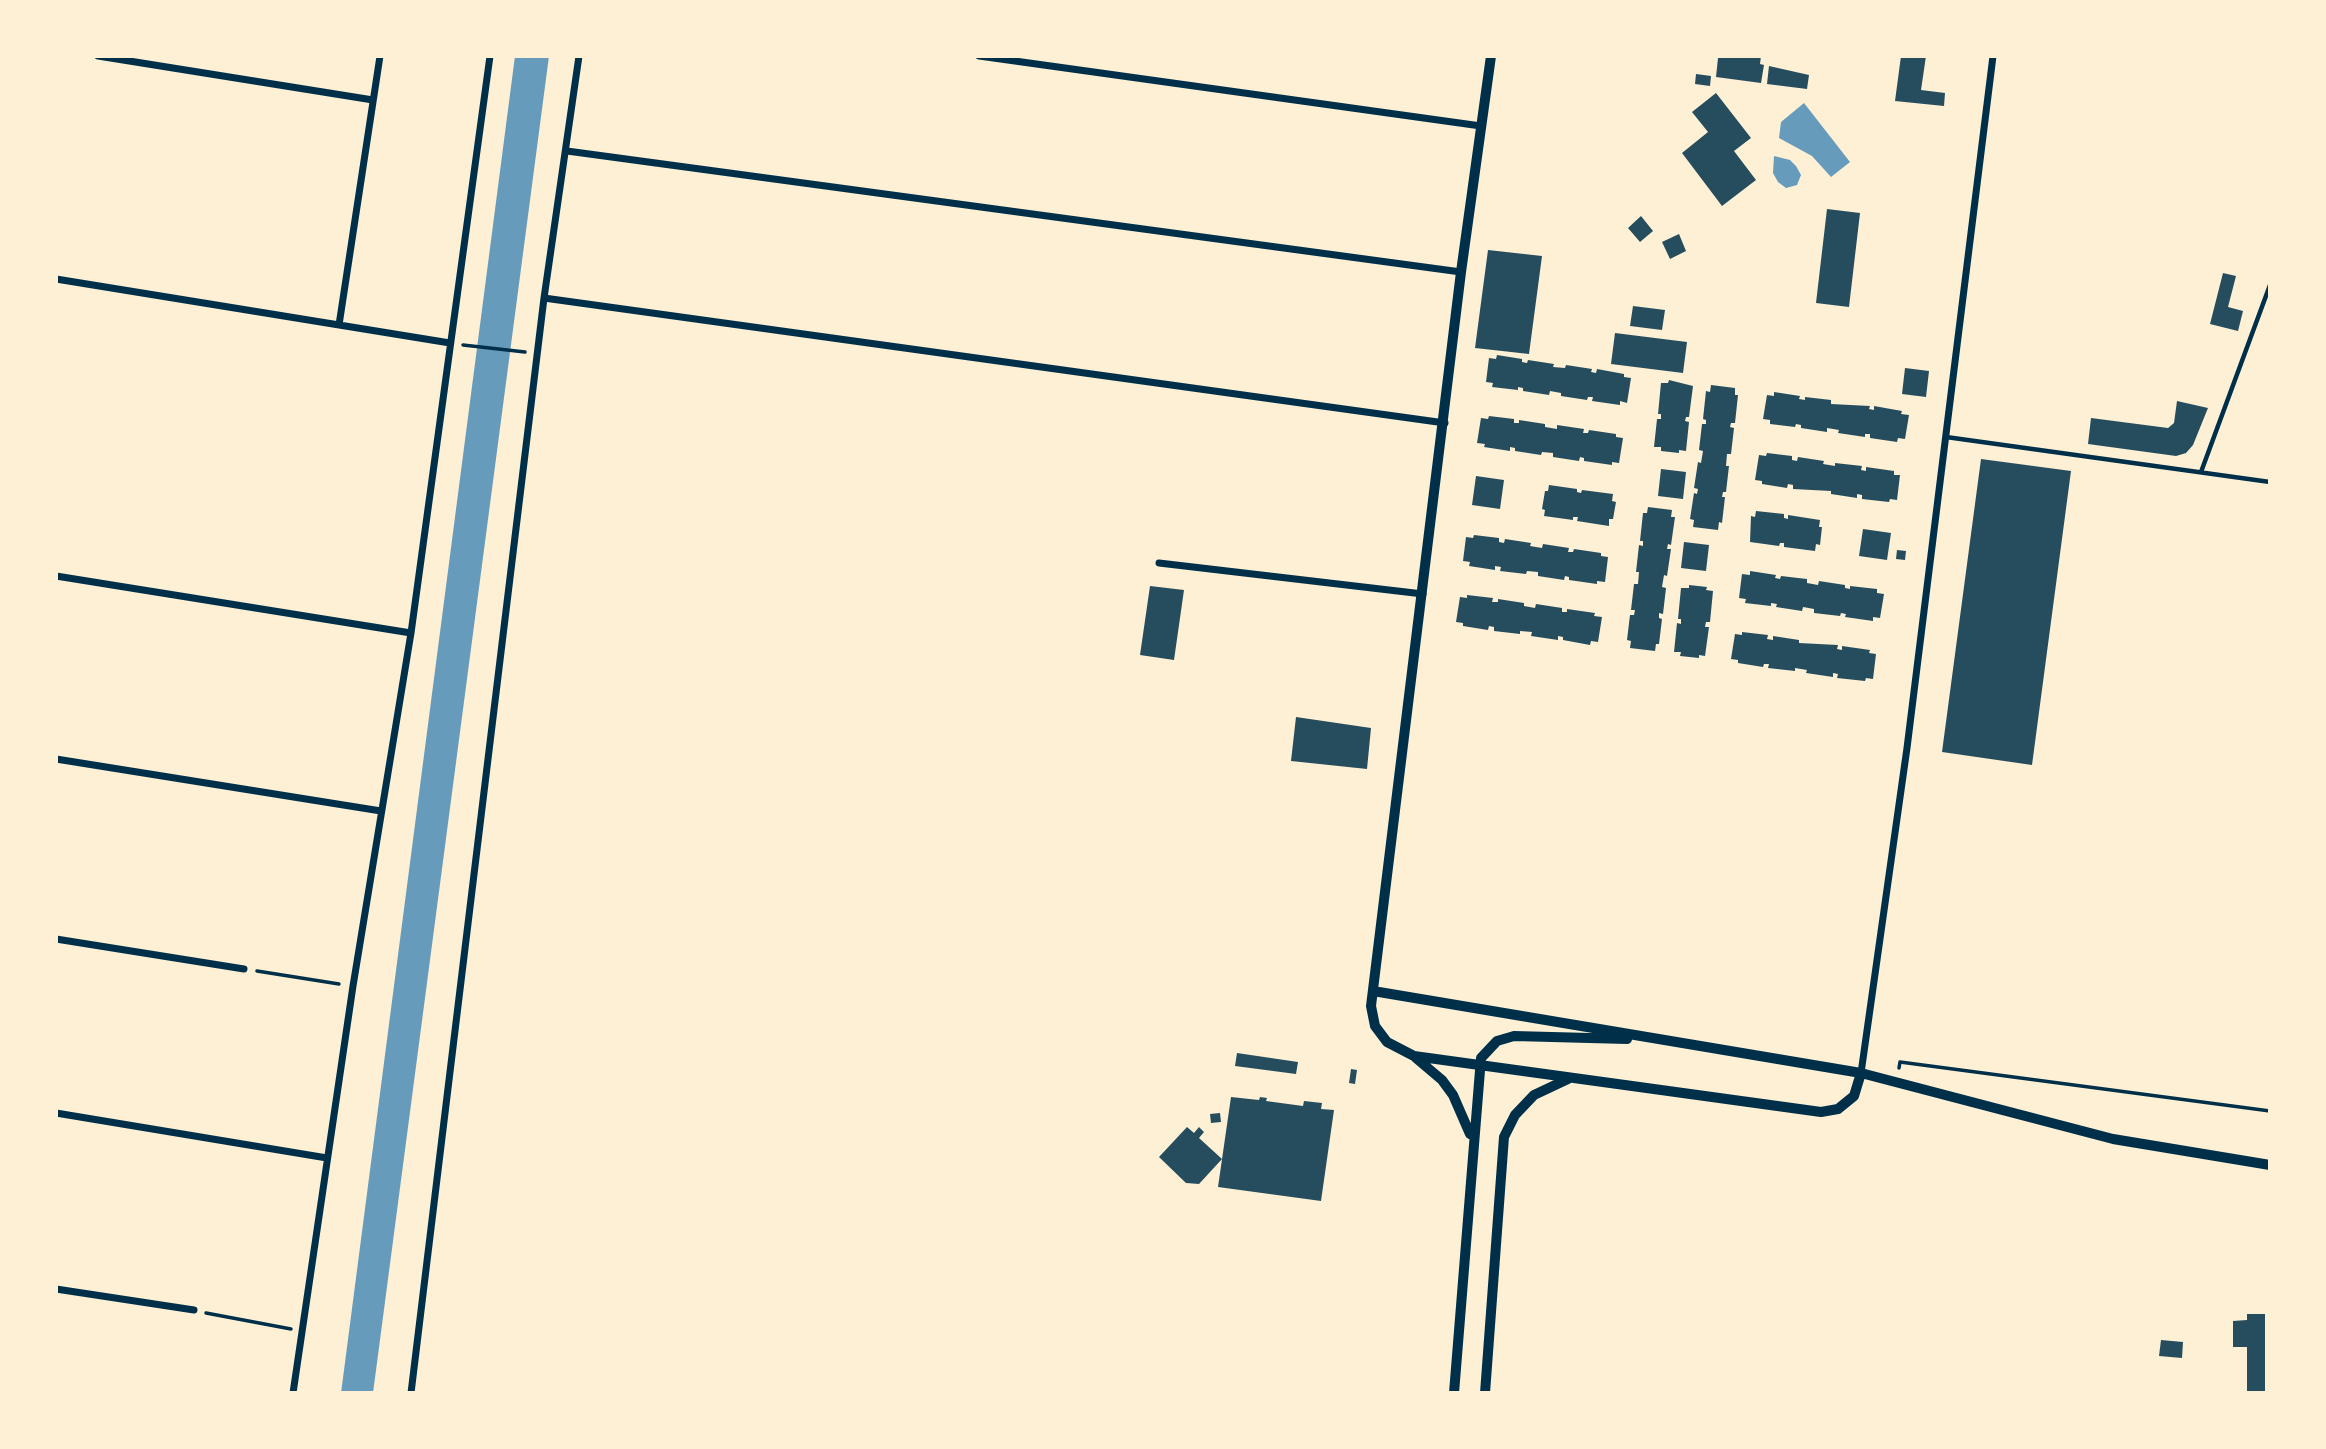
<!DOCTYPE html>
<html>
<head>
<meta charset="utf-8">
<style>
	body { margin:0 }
	#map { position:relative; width:2326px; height:1449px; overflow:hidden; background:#fdf0d5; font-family:"Alegreya Sans",sans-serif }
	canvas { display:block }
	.frame { position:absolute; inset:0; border:58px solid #fdf0d5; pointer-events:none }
</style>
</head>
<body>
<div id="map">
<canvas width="2326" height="1449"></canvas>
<div class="frame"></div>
</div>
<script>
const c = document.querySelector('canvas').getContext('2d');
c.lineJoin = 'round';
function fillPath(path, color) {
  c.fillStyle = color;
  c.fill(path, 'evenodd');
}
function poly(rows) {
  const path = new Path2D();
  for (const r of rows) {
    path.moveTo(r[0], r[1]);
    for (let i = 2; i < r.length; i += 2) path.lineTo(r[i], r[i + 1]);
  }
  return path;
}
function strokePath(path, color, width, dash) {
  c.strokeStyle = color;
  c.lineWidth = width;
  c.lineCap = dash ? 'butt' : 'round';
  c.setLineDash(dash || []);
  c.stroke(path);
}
fillPath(poly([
	[515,56,549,56,373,1393,341,1393],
	[1804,103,1850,162,1831,177,1812,156,1779,138,1781,122],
	[1774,156,1790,160,1796,166,1801,175,1797,185,1786,188,1778,182,1773,173]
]), '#669bbc');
fillPath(poly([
	[1722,56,1761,56,1760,64,1764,65,1761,83,1716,77,1718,58],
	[1901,56,1926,56,1921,90,1945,93,1944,106,1895,101],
	[1769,66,1809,75,1807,89,1767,84],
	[1696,74,1711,76,1710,86,1695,84],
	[1716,93,1751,138,1734,151,1756,180,1722,206,1682,153,1708,132,1692,112],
	[1827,209,1860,213,1849,307,1816,303],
	[1641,216,1653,231,1640,242,1628,228],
	[1679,234,1686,251,1670,259,1662,242],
	[1488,250,1542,256,1529,354,1475,348],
	[2223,273,2236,276,2228,307,2243,311,2238,331,2210,324],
	[1633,306,1665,310,1662,330,1630,326],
	[1615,333,1687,342,1683,373,1611,364],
	[1497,355,1522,359,1522,362,1527,363,1528,360,1554,364,1553,367,1565,368,1566,365,1592,369,1591,372,1596,373,1597,369,1624,374,1624,377,1631,378,1627,403,1620,401,1620,405,1592,401,1593,397,1588,397,1587,400,1561,396,1561,393,1550,391,1549,395,1523,391,1523,388,1518,387,1518,390,1492,387,1493,383,1486,382,1489,358,1496,359],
	[1905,368,1929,371,1926,397,1902,394],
	[1669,380,1693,386,1689,417,1686,417,1685,421,1689,422,1686,451,1679,450,1679,453,1661,451,1661,447,1654,447,1657,419,1661,419,1661,414,1658,414,1661,383,1668,383],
	[1711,385,1735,388,1735,395,1738,395,1735,423,1731,423,1730,427,1734,428,1731,454,1727,454,1726,466,1729,466,1726,492,1723,492,1722,497,1725,497,1722,523,1719,522,1718,530,1693,527,1694,520,1690,519,1694,493,1697,494,1698,489,1694,488,1698,462,1701,463,1703,451,1699,450,1702,424,1706,424,1706,420,1703,419,1706,391,1710,392],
	[1774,392,1800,396,1799,399,1805,400,1805,397,1831,400,1831,404,1870,406,1869,409,1874,410,1874,406,1902,411,1901,414,1909,415,1905,439,1898,438,1897,442,1870,438,1870,434,1865,434,1865,437,1838,433,1839,430,1827,428,1827,432,1801,428,1801,425,1796,424,1795,427,1770,424,1770,420,1763,419,1767,395,1774,396],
	[2177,401,2208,408,2193,445,2186,453,2176,456,2088,444,2091,418,2168,428,2174,423],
	[1489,416,1514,419,1514,423,1519,423,1519,420,1545,424,1545,427,1557,429,1557,425,1584,429,1583,433,1588,433,1589,430,1616,434,1616,437,1623,438,1619,463,1612,462,1612,465,1584,461,1584,458,1580,457,1579,461,1553,457,1553,453,1542,452,1541,455,1515,451,1515,448,1510,447,1510,451,1484,447,1485,444,1477,443,1481,418,1488,419],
	[1767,453,1792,456,1792,460,1797,461,1798,457,1824,461,1823,464,1835,466,1835,463,1862,466,1861,470,1866,471,1866,467,1894,471,1894,475,1900,475,1897,500,1890,499,1889,502,1862,499,1862,495,1857,494,1857,498,1831,494,1831,491,1793,489,1793,485,1788,484,1787,488,1762,484,1762,481,1755,480,1759,455,1766,456],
	[1981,459,2071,471,2032,765,1942,752],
	[1661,469,1686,472,1683,499,1658,496],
	[1476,476,1504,480,1500,509,1472,505],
	[1549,485,1577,489,1577,492,1581,493,1582,490,1613,494,1612,501,1616,502,1613,519,1609,519,1609,526,1577,521,1578,517,1573,517,1573,520,1544,516,1545,510,1542,509,1545,491,1548,491],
	[1648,507,1672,510,1671,517,1675,517,1671,545,1668,544,1667,549,1671,549,1667,576,1664,575,1662,587,1666,588,1663,614,1659,613,1659,618,1662,619,1659,644,1656,644,1655,651,1630,648,1631,641,1627,640,1630,615,1634,615,1635,610,1631,610,1634,584,1638,584,1639,572,1636,572,1639,545,1643,546,1643,541,1640,541,1643,513,1647,513],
	[1756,511,1784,514,1784,518,1788,519,1788,515,1820,520,1819,527,1822,527,1820,545,1816,544,1815,551,1784,547,1784,543,1780,543,1779,546,1750,542,1751,516,1755,517],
	[1863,529,1891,533,1887,560,1859,556],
	[1474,535,1499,538,1499,542,1504,543,1505,539,1531,543,1530,546,1542,548,1543,544,1569,548,1568,552,1573,552,1574,549,1601,553,1601,556,1608,557,1605,582,1597,581,1597,584,1569,580,1569,577,1565,576,1564,580,1538,576,1538,572,1527,571,1526,574,1500,571,1501,567,1495,566,1495,570,1469,566,1470,562,1463,561,1466,537,1473,538],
	[1684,542,1709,545,1706,571,1681,568],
	[1897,550,1906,551,1905,560,1896,559],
	[1750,571,1776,575,1775,578,1780,579,1781,576,1807,579,1807,583,1818,585,1819,581,1845,585,1845,588,1850,589,1850,586,1877,589,1877,593,1884,594,1880,618,1873,617,1873,621,1845,617,1846,614,1841,613,1840,616,1814,613,1814,609,1803,607,1802,611,1776,607,1777,604,1771,603,1771,606,1745,603,1746,599,1739,598,1742,574,1750,575],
	[1689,585,1707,587,1706,590,1713,591,1710,622,1706,622,1705,627,1709,627,1705,656,1699,655,1699,658,1680,656,1681,652,1674,652,1677,623,1681,624,1681,619,1678,619,1681,588,1689,588],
	[1150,586,1184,590,1174,660,1140,655],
	[1467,595,1493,598,1492,602,1498,602,1498,599,1524,603,1524,606,1535,608,1536,604,1562,608,1562,612,1567,612,1567,609,1595,613,1594,616,1602,617,1598,642,1591,641,1590,645,1563,640,1563,637,1558,636,1558,640,1531,636,1532,632,1520,631,1520,634,1494,631,1494,627,1489,626,1488,630,1463,626,1463,623,1456,622,1460,597,1467,598],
	[1742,632,1768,635,1767,639,1773,640,1773,636,1799,640,1799,643,1838,645,1837,649,1842,650,1842,646,1870,650,1869,653,1876,654,1873,679,1866,678,1865,681,1837,678,1838,674,1833,673,1833,677,1806,673,1807,670,1795,668,1795,671,1768,668,1769,664,1764,664,1763,667,1738,663,1738,660,1731,659,1735,634,1742,635],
	[1296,717,1371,728,1367,769,1291,761],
	[1237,1053,1298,1062,1296,1074,1235,1066],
	[1351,1069,1357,1070,1355,1084,1349,1083],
	[1231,1097,1259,1100,1260,1097,1267,1098,1266,1101,1303,1106,1304,1101,1322,1103,1321,1109,1334,1110,1321,1201,1218,1187],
	[1220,1113,1221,1122,1211,1123,1210,1114],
	[1187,1127,1194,1133,1199,1127,1204,1132,1199,1138,1222,1159,1199,1184,1186,1183,1159,1157],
	[2247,1314,2265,1314,2265,1393,2247,1393,2247,1347,2233,1347,2233,1321,2247,1320],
	[2161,1340,2183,1342,2182,1358,2159,1356]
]), '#264d5e');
strokePath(poly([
	[463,345,525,352],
	[257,971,339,984],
	[1899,1068,1900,1062,2270,1111],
	[206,1313,291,1329]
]), '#003049', 3.5);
strokePath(poly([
	[1946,437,2270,482],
	[2201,472,2270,285]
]), '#003049', 4.5);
strokePath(poly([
	[98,56,373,100],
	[979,56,1481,126],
	[567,151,1461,272],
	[56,279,450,343],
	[544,298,1445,423],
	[339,325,380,56],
	[1159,563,1423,594],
	[56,576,411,633],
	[56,759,381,811],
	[56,939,244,969],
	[1861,1073,1907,748,1993,56],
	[56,1113,327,1158],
	[56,1289,194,1310],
	[293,1393,353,986,411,633,490,56],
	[411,1393,544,298,579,56]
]), '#003049', 7);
strokePath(poly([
	[1491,56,1461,272,1371,1006,1375,1026,1387,1042,1414,1056,1821,1112,1838,1109,1854,1096,1861,1073],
	[1373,991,1861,1073,2113,1139,2270,1165],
	[1416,1058,1442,1080,1453,1095,1470,1134],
	[1454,1393,1481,1058,1497,1041,1514,1036,1627,1039],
	[1485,1393,1504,1137,1515,1115,1534,1095,1568,1079]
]), '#003049', 10);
</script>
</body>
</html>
